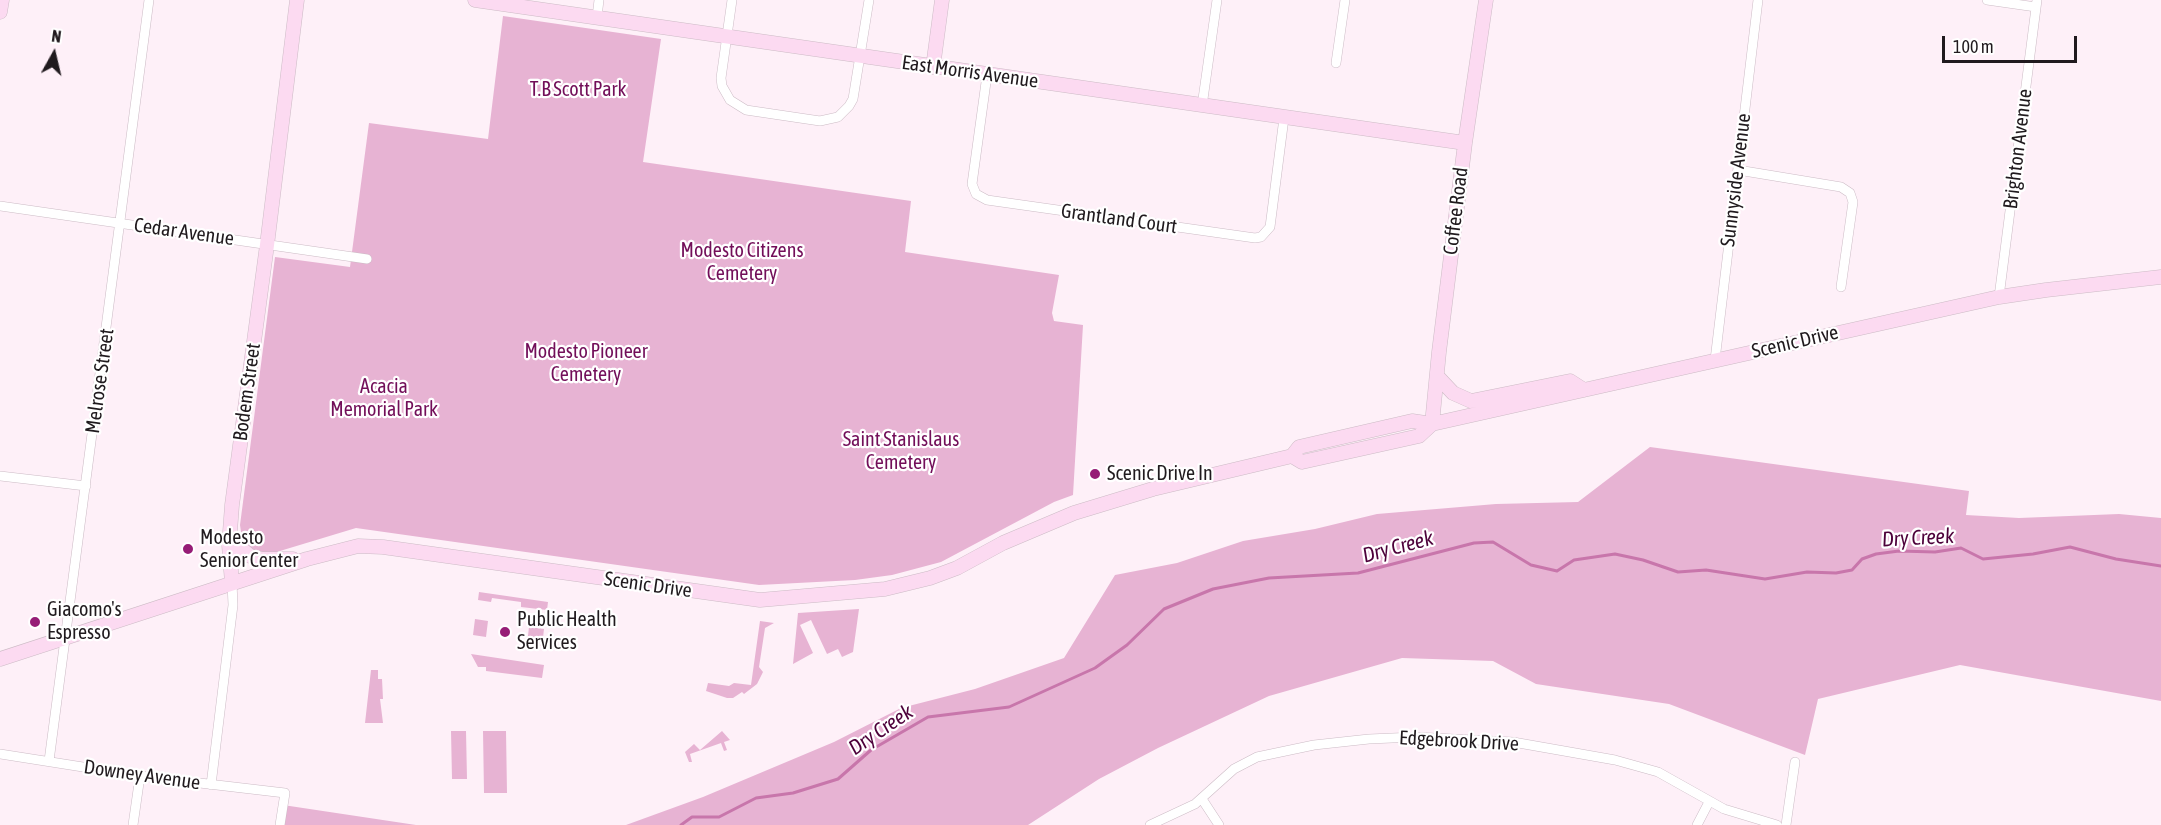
<!DOCTYPE html>
<html>
<head>
<meta charset="utf-8">
<style>
	body { margin:0 }
	#map { position:relative; width:2161px; height:825px; overflow:hidden; background:#fef0f8; font-family:"Asap Condensed",sans-serif }
	canvas { display:block }
	.north { position:absolute; left:24px; top:24px; width:60px; height:60px; -webkit-text-stroke:4px #fff; paint-order:stroke; rotate:8deg; font-size:16px; font-weight:700; line-height:24px; text-align:center; color:#201a1e }
	.north::after { content:''; display:block; margin:auto; width:21px; height:27px; background:#201a1e; clip-path:polygon(50% 0,100% 100%,50% 72%,0 100%) }
	.scale { position:absolute; left:1942px; top:36px; width:135px; height:27px; box-sizing:border-box; border:3px solid #201a1e; border-top:0; padding-left:8px; font-size:18px; line-height:21px; white-space:nowrap; color:#201a1e; -webkit-text-stroke:4px #fff; paint-order:stroke }
</style>
</head>
<body>
<div id="map">
<canvas width="2161" height="825"></canvas>
<div class="north">N</div>
<div class="scale">100 m</div>
</div>
<script>
const c = document.querySelector('canvas').getContext('2d');
c.lineJoin = 'round';
function fillPath(path, color) {
  c.fillStyle = color;
  c.fill(path, 'evenodd');
}
function poly(rows) {
  const path = new Path2D();
  for (const r of rows) {
    path.moveTo(r[0], r[1]);
    for (let i = 2; i < r.length; i += 2) path.lineTo(r[i], r[i + 1]);
  }
  return path;
}
function strokePath(path, color, width, dash) {
  c.strokeStyle = color;
  c.lineWidth = width;
  c.lineCap = dash ? 'butt' : 'round';
  c.setLineDash(dash || []);
  c.stroke(path);
}
function label(font, color, halo, rows, align = 'center') {
  c.font = font + ' "Asap Condensed",sans-serif';
  c.lineWidth = 4.5;
  c.setLineDash([]);
  c.textBaseline = 'middle';
  c.strokeStyle = halo;
  c.fillStyle = color;
  for (const [text, x, y, turn = 0] of rows) {
    c.save();
    c.translate(x, y);
    c.rotate((+turn || 0) * Math.PI / 180);
    c.textAlign = isNaN(turn) ? turn : align;
    if (halo) c.strokeText(text, 0, 0);
    c.fillText(text, 0, 0);
    c.restore();
  }
}
fillPath(poly([
	[503,16,661,39,643,162,911,201,905,252,1059,275,1052,313,1054,321,1083,325,1073,495,1054,502,941,562,892,575,855,580,759,585,356,528,270,554,256,553,247,548,242,538,240,525,275,257,350,267,369,123,488,139],
	[1650,447,1969,491,1966,515,2019,518,2119,514,2161,518,2161,701,1960,665,1818,699,1805,755,1669,704,1536,684,1493,661,1402,658,1269,696,1158,748,1099,779,1028,825,626,825,703,797,834,742,901,708,975,689,1064,658,1115,575,1177,563,1243,541,1315,529,1377,514,1496,504,1578,502],
	[479,592,548,602,547,610,521,607,521,602,492,598,491,602,478,600],
	[859,609,853,652,842,657,838,649,827,654,811,620,800,625,813,653,793,664,798,613],
	[475,619,488,621,486,637,473,635],
	[760,621,774,623,765,628,759,667,763,672,757,684,744,694,742,692,733,698,727,698,706,691,708,683,729,686,734,683,751,685],
	[529,627,544,629,542,646,527,644],
	[471,654,544,665,542,678,486,671,486,667,478,667],
	[371,670,378,670,378,679,382,679,383,699,380,699,383,723,365,723],
	[451,731,466,731,467,779,452,779],
	[483,731,506,731,507,793,484,793],
	[722,731,730,740,724,742,727,750,724,751,721,743,690,754,692,762,689,762,685,752,694,744,700,750],
	[283,805,416,825,280,825]
]), '#e7b3d3');
strokePath(poly([
	[681,825,692,817,719,817,756,798,793,793,838,779,871,750,928,717,1009,707,1095,668,1127,645,1164,609,1213,589,1269,578,1358,573,1474,543,1493,542,1531,565,1557,571,1574,560,1615,554,1643,560,1678,572,1706,570,1765,579,1807,572,1836,573,1852,570,1862,559,1876,554,1899,551,1935,552,1961,548,1983,559,2033,554,2070,547,2116,559,2161,566]
]), '#c876ab', 3);
const street = poly([
	[732,0,721,78,722,86,730,100,746,110,820,121,838,117,849,106,853,99,869,0],
	[1987,0,2036,7],
	[597,17,599,0],
	[1336,63,1345,0],
	[987,75,972,184,976,194,987,200,1255,238,1261,237,1270,227,1284,118],
	[1202,106,1217,0],
	[1738,170,1841,187,1850,193,1853,202,1841,287],
	[0,206,367,259],
	[1999,297,2037,0],
	[1715,360,1758,0],
	[0,476,86,486],
	[0,754,140,776,285,793,280,825],
	[49,761,149,0],
	[211,785,233,605,232,583],
	[1202,799,1219,825],
	[133,825,140,776],
	[1150,825,1195,804,1234,769,1257,757,1314,745,1369,739,1415,737,1513,742,1615,760,1658,772,1724,809,1777,825],
	[1697,825,1709,802],
	[1786,825,1795,762]
]);
const secondary = poly([
	[475,0,1465,143],
	[0,12,2,0],
	[933,67,942,0],
	[1437,376,1453,393,1471,401,1570,381,1584,390],
	[1432,424,1439,352,1465,143,1486,0],
	[1292,456,1302,462,1419,436,1432,424],
	[229,538,250,556,262,559,293,559],
	[232,583,229,545,232,505,267,245,297,0],
	[0,659,307,559,358,546,383,547,760,600,885,589,930,578,957,568,1003,543,1074,513,1153,489,1292,456,1299,447,1412,421,1432,424,1999,297,2046,290,2161,277]
]);
strokePath(street, '#ccbbc5', 10);
strokePath(secondary, '#ccbbc5', 15);
strokePath(street, '#fff', 9);
strokePath(secondary, '#fcdaf1', 14);
for (const [x, y, r, color] of [
	[1095,474,6,"#961c76"],
	[188,549,6,"#961c76"],
	[35,622,6,"#961c76"],
	[505,632,6,"#961c76"]
]) {
  const dot = new Path2D();
  dot.arc(x, y, r, 0, 2 * Math.PI);
  c.fillStyle = color;
  c.fill(dot);
  strokePath(dot, '#fff', 2);
}
label('20px', '#201a1e', '#fff', [
	["East Morris Avenue",970,72,8],
	["Brighton Avenue",2018,149,-83],
	["Sunnyside Avenue",1736,180,-83],
	["Coffee Road",1456,211,-83],
	["Grantland Court",1119,219,8],
	["Cedar Avenue",184,232,8],
	["Scenic Drive",1795,342,-13],
	["Melrose Street",100,381,-82],
	["Bodem Street",247,392,-82],
	["Scenic Drive",648,585,8],
	["Edgebrook Drive",1459,741,3],
	["Downey Avenue",142,775,8]
]);
label('20px', '#720e59', '#fff', [
	["T.B Scott Park",578,90],
	["Modesto Citizens",742,251],
	["Cemetery",742,274],
	["Modesto Pioneer",586,352],
	["Cemetery",586,375],
	["Acacia",384,387],
	["Memorial Park",384,410],
	["Saint Stanislaus",901,440],
	["Cemetery",901,463]
]);
label('20px', '#201a1e', '#fff', [
	["Scenic Drive In",1107,474],
	["Modesto",200,538],
	["Senior Center",200,561],
	["Giacomo's",47,610],
	["Espresso",47,633],
	["Public Health",517,620],
	["Services",517,643]
], 'left');
label('italic 21px', '#4d013a', '#fff', [
	["Dry Creek",1918,538,-3],
	["Dry Creek",1398,547,-15],
	["Dry Creek",881,730,-34]
]);
</script>
</body>
</html>
